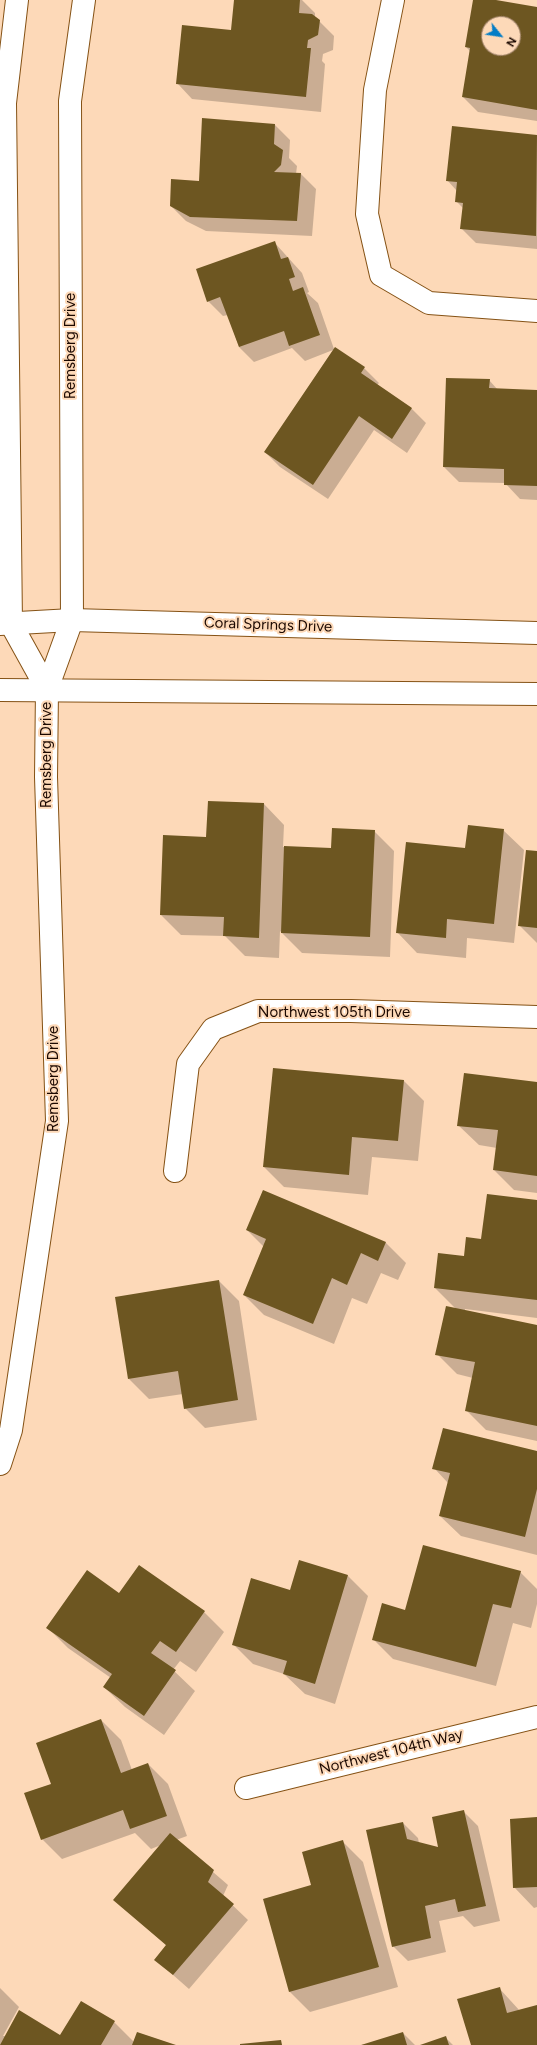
<!DOCTYPE html>
<html>
<head>
<meta charset="utf-8">
<style>
	body { margin:0 }
	#map { position:relative; width:537px; height:2045px; overflow:hidden; background:#fdd9b8; font-family:Figtree,sans-serif }
	canvas { display:block }
	.north { position:absolute; left:481px; top:16px; width:40px; height:40px; box-sizing:border-box; background:#fdd9b8; border:1px solid #a3856e; border-radius:50%; rotate:120deg; font-size:11px; font-weight:700; line-height:16px; text-align:center; color:#1b0800 }
	.north::after { content:''; display:block; margin:auto; width:14px; height:18px; background:#037dc6; clip-path:polygon(50% 0,100% 100%,50% 72%,0 100%) }
</style>
</head>
<body>
<div id="map">
<canvas width="537" height="2045"></canvas>
<div class="north">N</div>
</div>
<script>
const c = document.querySelector('canvas').getContext('2d');
c.lineJoin = 'round';
function fillPath(path, color) {
  c.fillStyle = color;
  c.fill(path, 'evenodd');
}
function poly(rows) {
  const path = new Path2D();
  for (const r of rows) {
    path.moveTo(r[0], r[1]);
    for (let i = 2; i < r.length; i += 2) path.lineTo(r[i], r[i + 1]);
  }
  return path;
}
function strokePath(path, color, width, dash) {
  c.strokeStyle = color;
  c.lineWidth = width;
  c.lineCap = dash ? 'butt' : 'round';
  c.setLineDash(dash || []);
  c.stroke(path);
}
function label(font, color, halo, rows, align = 'center') {
  c.font = font + ' Figtree,sans-serif';
  c.lineWidth = 4;
  c.setLineDash([]);
  c.textBaseline = 'middle';
  c.strokeStyle = halo;
  c.fillStyle = color;
  for (const [text, x, y, turn = 0] of rows) {
    c.save();
    c.translate(x, y);
    c.rotate((+turn || 0) * Math.PI / 180);
    c.textAlign = isNaN(turn) ? turn : align;
    if (halo) c.strokeText(text, 0, 0);
    c.fillText(text, 0, 0);
    c.restore();
  }
}
fillPath(poly([
	[235,0,302,0,315,13,315,17,334,36,333,50,323,54,322,61,325,64,321,112,192,99,178,84,232,31],
	[474,0,490,0,537,8,537,121,478,112,463,97,471,52,466,47],
	[489,24,513,24,513,48,489,48],
	[275,125,290,140,289,158,297,166,296,174,301,174,316,189,312,236,206,231,186,221,171,206],
	[453,127,537,136,537,249,476,243,461,228,463,208,456,201,457,191,447,180],
	[274,242,302,273,309,292,307,293,318,303,334,349,364,368,379,383,377,385,411,408,426,423,407,453,374,430,328,499,280,467,265,452,333,350,305,361,292,348,254,362,239,347,228,315,223,316,208,301],
	[489,380,498,390,537,391,537,500,520,499,505,483,459,482,444,467],
	[209,802,264,804,284,825,283,847,332,849,374,831,394,851,390,957,302,953,280,931,279,958,245,956,225,936,181,935,161,915,207,838],
	[503,830,524,850,514,943,467,938,466,958,417,953,397,932,466,849],
	[537,852,537,943,519,925],
	[404,1081,424,1101,418,1161,372,1157,368,1195,284,1187,264,1167],
	[537,1083,537,1193,514,1190,494,1170,497,1148,479,1145,458,1125],
	[263,1191,386,1243,406,1263,398,1280,381,1273,367,1304,352,1298,334,1344,264,1315,244,1295,264,1247,247,1230],
	[537,1201,537,1318,465,1309,465,1311,537,1326,537,1441,486,1430,466,1410,473,1378,457,1374,437,1354,456,1309,435,1288,482,1240],
	[219,1281,239,1301,257,1420,205,1428,185,1408,183,1394,149,1399,129,1379],
	[537,1452,537,1555,461,1536,440,1516,448,1483,434,1468],
	[300,1561,348,1576,368,1596,335,1704,305,1694,284,1674,253,1664,233,1644,291,1591],
	[520,1572,537,1589,537,1604,531,1628,513,1623,496,1686,393,1659,373,1639,406,1611],
	[119,1594,204,1612,224,1632,196,1672,180,1661,173,1670,195,1691,164,1735,125,1707,104,1687,111,1678,68,1648,48,1628],
	[101,1720,121,1740,132,1770,148,1764,168,1784,187,1836,176,1840,228,1885,223,1896,248,1920,189,1989,156,1960,167,1946,115,1900,161,1845,151,1849,135,1833,62,1859,42,1839,52,1784],
	[463,1811,478,1826,500,1921,474,1927,463,1916,439,1921,446,1952,408,1961,393,1946,403,1823,418,1838,419,1843,440,1848],
	[537,1818,537,1907,534,1908,514,1887],
	[343,1842,363,1862,398,1987,310,2012,290,1992,264,1899,312,1886],
	[0,1988,19,2007,3,2036,5,2036,61,2037,114,2022,134,2042,174,2045,0,2045],
	[499,1988,520,2011,537,2006,537,2045,472,2045],
	[403,2033,415,2045,363,2045],
	[446,2038,453,2045,422,2045]
]), '#0003');
fillPath(poly([
	[234,0,300,0,299,13,312,14,320,20,318,35,308,40,307,48,311,48,306,97,176,84,182,25,231,30],
	[473,0,496,0,537,7,537,110,462,97,470,48,465,47],
	[489,24,513,24,513,48,489,48],
	[202,118,275,124,274,144,283,150,281,165,274,172,301,173,297,221,190,217,170,206,171,179,199,181],
	[452,126,537,135,536,236,460,229,463,203,455,202,457,182,446,181],
	[275,241,281,259,288,257,295,277,289,279,293,291,303,287,320,335,289,346,284,331,239,347,220,297,207,302,196,269],
	[335,347,365,367,361,373,412,408,392,439,359,416,313,485,264,452],
	[446,378,490,379,489,388,537,390,537,486,504,485,504,469,443,467],
	[208,801,264,803,259,938,223,936,224,917,160,915,163,835,206,837],
	[468,825,504,829,494,924,447,919,446,938,396,933,406,842,465,848],
	[332,828,375,830,370,937,281,933,284,846,331,848],
	[526,850,537,851,537,928,518,926],
	[273,1068,404,1080,398,1141,352,1137,349,1175,263,1167],
	[464,1073,537,1082,537,1176,493,1170,498,1130,457,1126],
	[263,1190,386,1242,378,1261,361,1253,347,1285,332,1278,313,1324,243,1295,266,1239,246,1230],
	[487,1194,537,1200,537,1300,434,1288,438,1253,464,1256,466,1237,481,1239],
	[219,1280,238,1400,184,1409,178,1371,128,1379,115,1297],
	[446,1306,537,1325,537,1426,465,1411,475,1362,435,1355],
	[443,1428,537,1451,537,1489,525,1537,439,1516,450,1473,432,1469],
	[423,1545,521,1571,511,1608,493,1604,476,1667,372,1640,382,1603,405,1610],
	[299,1560,348,1575,315,1684,283,1674,287,1661,232,1645,251,1578,290,1590],
	[139,1565,205,1611,176,1652,160,1641,151,1653,176,1670,144,1716,103,1687,112,1674,46,1628,87,1570,119,1593],
	[101,1719,121,1773,148,1763,167,1816,130,1829,123,1810,41,1840,24,1793,51,1784,36,1743],
	[464,1810,486,1906,458,1912,455,1899,425,1906,431,1938,392,1947,366,1830,403,1822,407,1839,438,1847,432,1817],
	[537,1817,537,1887,513,1888,510,1819],
	[170,1833,214,1870,208,1882,234,1904,173,1975,154,1960,166,1945,113,1900],
	[343,1840,379,1967,289,1992,263,1899,311,1885,302,1852],
	[500,1987,507,2013,537,2005,537,2045,471,2045,457,1999],
	[81,2001,115,2021,101,2045,0,2045,19,2010,60,2035],
	[137,2032,176,2045,132,2045],
	[403,2032,407,2045,361,2045],
	[446,2036,449,2045,420,2045],
	[281,2040,282,2045,240,2045,240,2044]
]), '#6d5621');
const minor = poly([
	[17,0,5,103,11,624,47,689],
	[393,0,375,90,367,214,381,275,429,303,537,311],
	[175,1171,188,1064,213,1029,258,1011,351,1011,537,1017],
	[0,1464,11,1430,57,1121,46,777,47,689,72,620,70,101,84,0],
	[246,1788,537,1717]
]);
const secondary = poly([
	[0,624,72,620,537,633],
	[0,690,537,694]
]);
strokePath(minor, '#855215', 24);
strokePath(secondary, '#855215', 24);
strokePath(minor, '#fff', 22);
strokePath(secondary, '#fff', 22);
label('15px', '#1b0800', '#fdd9b8', [
	["Remsberg Drive",71,346,-90],
	["Coral Springs Drive",268,625,2],
	["Remsberg Drive",47,755,-90],
	["Northwest 105th Drive",334,1013],
	["Remsberg Drive",54,1079,-90],
	["Northwest 104th Way",391,1752,-14]
]);
</script>
</body>
</html>
